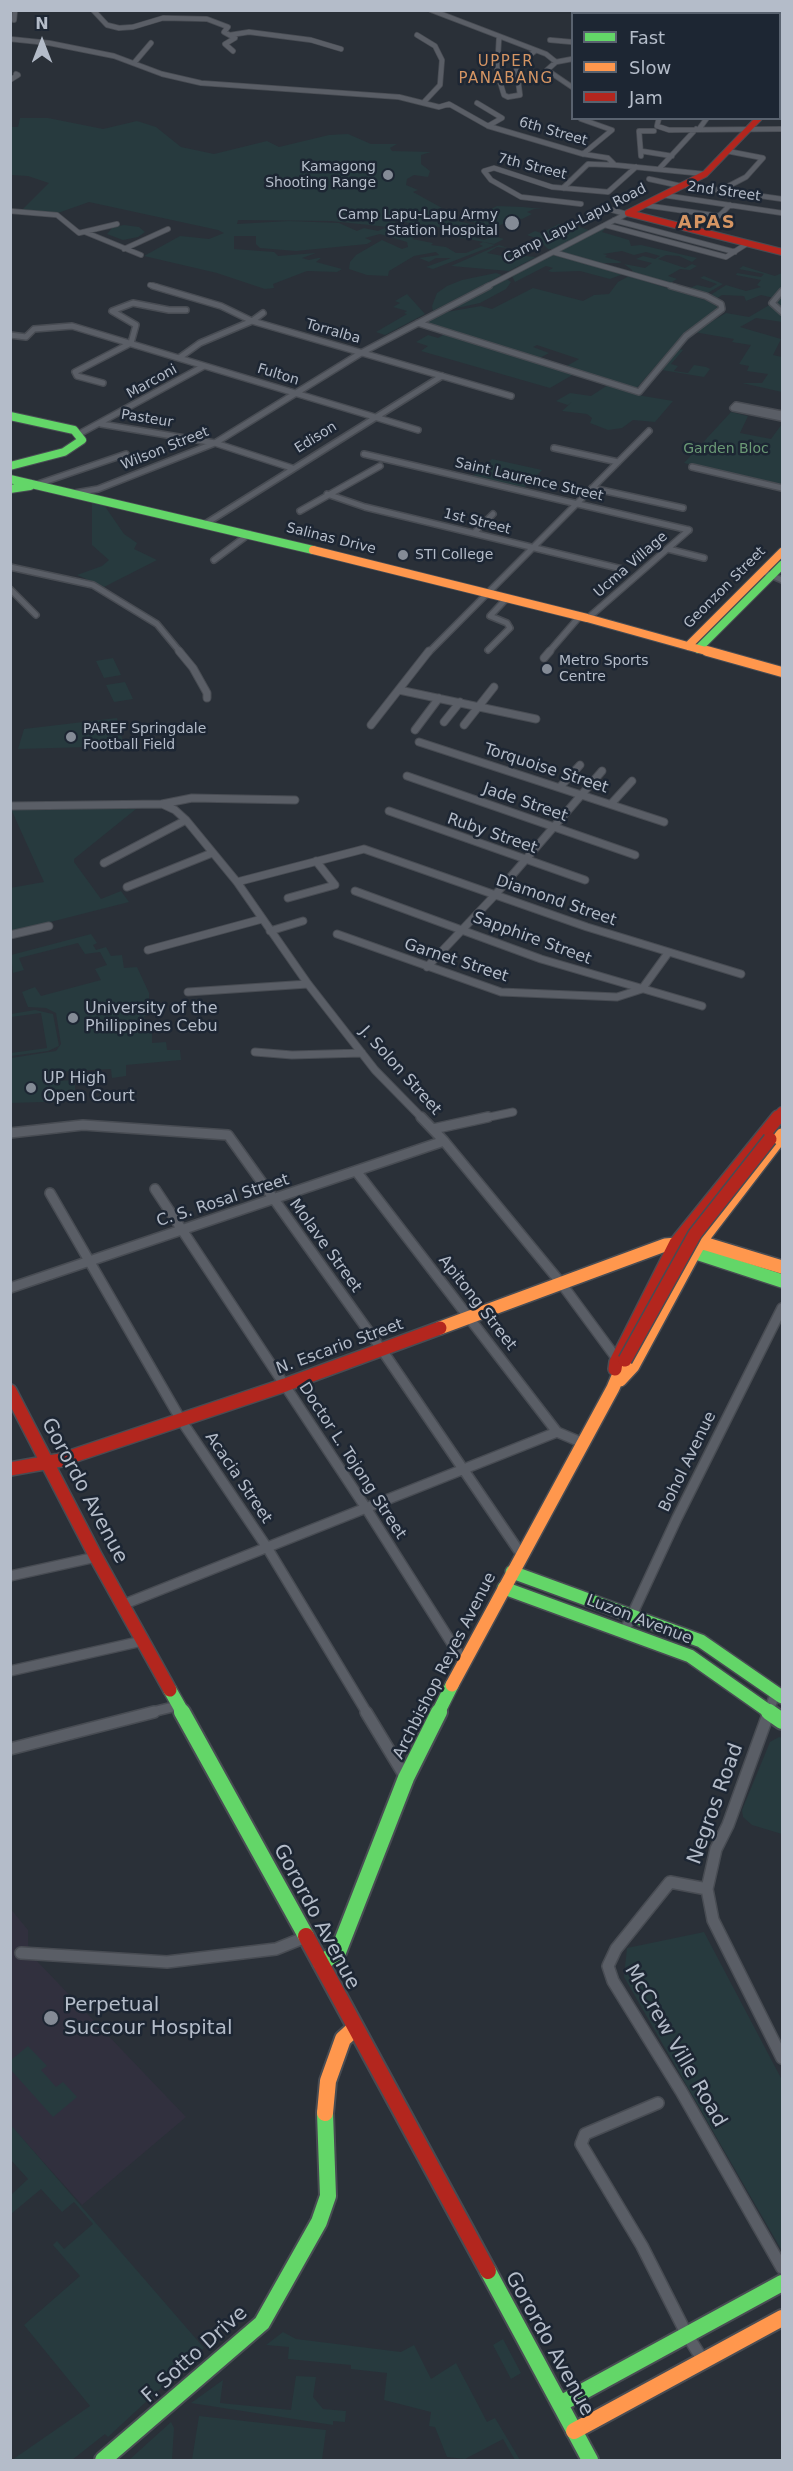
<!DOCTYPE html>
<html>
<head>
<meta charset="utf-8">
<style>
	body { margin:0 }
	#map { position:relative; width:793px; height:2471px; overflow:hidden; background:#2a3038; font-family:"DejaVu Sans",sans-serif }
	canvas { display:block }
	.frame { position:absolute; inset:0; border:12px solid #b4bcc9; pointer-events:none }
	.legend { position:absolute; left:571px; top:12px; width:210px; height:108px; box-sizing:border-box; background:#1d2633; border:2px solid #59626f; margin:0; padding:8px 10px; list-style:none; font-size:18px; color:#b4bcc9 }
	.legend li { display:flex; align-items:center; gap:12px; height:30px }
	.legend b { width:30px; border:2px solid #59626f }
	.north { position:absolute; left:12px; top:12px; width:60px; height:60px; -webkit-text-stroke:4px #1d2633; paint-order:stroke; rotate:0deg; font-size:16px; font-weight:700; line-height:24px; text-align:center; color:#b4bcc9 }
	.north::after { content:''; display:block; margin:auto; width:21px; height:27px; background:#b4bcc9; clip-path:polygon(50% 0,100% 100%,50% 72%,0 100%) }
</style>
</head>
<body>
<div id="map">
<canvas width="793" height="2471"></canvas>
<div class="frame"></div>
<ul class="legend">
<li><b style="height:8px;background:#63d668"></b>Fast</li>
<li><b style="height:8px;background:#ff974d"></b>Slow</li>
<li><b style="height:8px;background:#b3261e"></b>Jam</li>
</ul>
<div class="north">N</div>
</div>
<script>
const c = document.querySelector('canvas').getContext('2d');
c.lineJoin = 'round';
function fillPath(path, color) {
  c.fillStyle = color;
  c.fill(path, 'evenodd');
}
function poly(rows) {
  const path = new Path2D();
  for (const r of rows) {
    path.moveTo(r[0], r[1]);
    for (let i = 2; i < r.length; i += 2) path.lineTo(r[i], r[i + 1]);
  }
  return path;
}
function strokePath(path, color, width, dash) {
  c.strokeStyle = color;
  c.lineWidth = width;
  c.lineCap = dash ? 'butt' : 'round';
  c.setLineDash(dash || []);
  c.stroke(path);
}
function label(font, color, halo, rows, align = 'center') {
  c.font = font + ' "DejaVu Sans",sans-serif';
  c.lineWidth = 5;
  c.setLineDash([]);
  c.textBaseline = 'middle';
  c.strokeStyle = halo;
  c.fillStyle = color;
  for (const [text, x, y, turn = 0] of rows) {
    c.save();
    c.translate(x, y);
    c.rotate((+turn || 0) * Math.PI / 180);
    c.textAlign = isNaN(turn) ? turn : align;
    if (halo) c.strokeText(text, 0, 0);
    c.fillText(text, 0, 0);
    c.restore();
  }
}
fillPath(poly([
	[10,1908,28,1930,28,1945,36,1960,186,2117,82,2205,11,2126]
]), '#31303e');
fillPath(poly([
	[20,118,48,118,103,129,137,121,156,127,181,147,214,154,267,141,279,147,329,135,348,134,371,144,397,144,390,148,392,151,431,152,421,155,421,164,430,171,428,177,414,175,407,179,406,185,418,190,413,192,442,208,431,210,439,221,452,220,481,226,464,234,484,240,494,236,504,239,494,244,443,234,446,228,397,221,388,227,331,221,238,220,237,224,289,221,339,223,357,231,364,228,378,231,385,228,422,233,412,239,433,243,431,245,446,247,456,253,466,253,483,246,479,244,483,242,495,245,433,269,426,267,451,258,436,258,429,262,419,258,439,255,436,252,414,256,389,271,388,276,367,275,349,269,350,262,356,255,382,240,402,249,408,247,407,242,380,234,365,238,372,241,367,244,296,251,260,248,256,244,256,236,234,236,234,249,274,252,278,256,316,253,302,258,309,260,318,258,321,258,316,262,342,269,337,272,307,271,273,284,274,288,265,289,217,273,144,256,180,236,209,239,224,233,218,230,89,202,55,214,22,210,49,183,28,176,11,175,10,127,18,127],
	[497,206,523,207,543,209,534,209,527,212,532,214,522,219,516,218,496,227,467,221],
	[559,224,569,224,589,230,554,249,548,249,538,239,527,235,535,231,541,233],
	[124,225,139,227,145,232,138,237,123,240,107,234,113,227],
	[602,228,605,229,602,232,629,240,631,246,641,245,697,258,692,262,679,256,666,255,658,259,685,268,692,264,697,266,690,270,680,269,668,276,677,279,670,283,690,288,697,285,710,288,717,284,700,278,704,276,723,284,704,295,633,274,632,270,624,264,645,268,652,263,636,259,643,256,655,259,660,256,646,252,634,255,622,251,603,254,607,255,605,257,622,262,619,263,594,263,557,251],
	[524,243,526,256,536,257,509,271,451,266,499,245,508,248,497,247,487,253,503,256,508,250,518,254,523,251,514,248],
	[553,255,623,274,610,279,580,271,552,272,548,271,553,268,546,266,515,282,512,276],
	[743,266,775,276,782,273,782,322,756,318,740,327,781,339,773,355,782,357,782,392,742,383,762,383,768,374,747,371,749,366,739,364,751,345,732,342,734,339,694,332,726,313,749,317,771,304,774,298,761,295,746,301,744,296,722,295,716,299,709,296,726,285,746,291,761,287,757,285,761,280,736,275,737,273,761,277,764,274,739,269],
	[496,273,502,275,433,311,432,306,437,293,447,286,462,280],
	[629,276,705,300,717,306,719,310,686,331,635,390,565,367,579,359,537,345,533,347,549,353,538,359,422,323,441,313,481,306,492,309,533,288,583,301,594,295,609,294,618,282],
	[507,279,511,282,506,289,480,303,447,310],
	[407,294,425,314,385,335,376,332,407,314,404,313,407,311,393,307,400,303,395,301],
	[445,334,574,374,550,388,421,351,428,346,416,342,428,335,438,338],
	[679,349,683,350,671,364,678,366,674,371,688,373,694,365,706,367,710,369,704,377,662,370],
	[608,385,643,396,673,401,655,422,633,420,622,428,608,430,590,423,592,418,587,414,562,411,572,402,568,405,556,401,570,393,591,396],
	[731,412,748,416,740,433,771,439,782,424,782,484,684,463],
	[492,459,542,470,523,489,472,477],
	[92,503,104,505,124,534,137,543,134,549,157,560,104,587,77,575,102,566,109,560,92,545],
	[113,658,121,675,104,678,96,661],
	[125,682,133,699,114,702,106,685],
	[117,718,124,746,18,749,24,729],
	[11,809,136,809,74,859,74,862,101,899,121,891,129,902,11,932,10,888,44,882],
	[91,934,97,943,93,945,96,950,106,947,111,956,122,955,124,968,137,967,149,993,149,1000,146,1000,146,1006,150,1005,149,1015,144,1016,146,1027,152,1027,152,1043,166,1042,167,1050,180,1050,181,1060,126,1065,126,1076,112,1078,111,1069,53,1072,53,1081,75,1080,75,1101,11,1103,11,1058,56,1051,61,1044,56,1013,46,1008,28,1007,22,992,35,987,41,996,101,980,95,969,107,965,100,952,85,954,78,943,19,958,24,970,13,973,11,955],
	[35,1010,53,1014,59,1046,48,1051,11,1056,11,1053,47,1048,41,1013,11,1017,11,1014],
	[779,1737,782,1738,782,1834,752,1825,743,1817,742,1810,770,1742],
	[704,1932,782,2080,782,2251,624,1977,627,1948],
	[28,2046,47,2066,41,2070,56,2087,63,2082,77,2097,53,2117,11,2070,11,2060],
	[10,2124,204,2348,108,2437,105,2434,72,2460,12,2460,90,2406,24,2325,80,2276,53,2245,57,2241,64,2249,93,2224,74,2202,62,2212,41,2189,11,2214,11,2195,28,2179,11,2160],
	[283,2332,296,2339,401,2352,414,2345,431,2379,456,2363,487,2422,495,2418,520,2460,515,2460,503,2439,465,2459,447,2457,435,2427,429,2426,431,2412,384,2400,387,2373,351,2369,351,2365,288,2359,289,2347,266,2345],
	[503,2339,521,2373,511,2379,493,2345],
	[296,2376,316,2377,313,2397,323,2409,346,2411,345,2422,333,2421,333,2425,191,2403,223,2380,220,2403,291,2410],
	[199,2416,326,2430,322,2460,192,2460],
	[171,2422,174,2428,172,2460,129,2460]
]), '#273a3e');
strokePath(poly([
	[662,10,684,14]
]), '#384963', 1.5);
const streetFar4 = poly([
	[93,10,107,25,119,28,133,27,163,18,207,19,228,27,224,32,235,38,225,44,233,51],
	[431,10,546,54,556,62],
	[642,10,648,14],
	[720,10,740,14],
	[14,20,15,10],
	[230,35,249,32,311,40,341,49],
	[417,35,435,46,442,60,440,85,424,102],
	[499,38,497,72,504,95,508,97,520,95,516,65,535,51],
	[10,39,49,43,114,56,162,74,201,83,399,97,439,107,449,104,488,126,583,154,608,158,615,165,705,174],
	[550,40,572,42],
	[572,59,556,62,547,70,572,87],
	[134,63,151,43],
	[10,80,18,75,16,74],
	[780,95,782,92],
	[477,103,502,118,488,126],
	[659,118,657,126,669,130,782,129],
	[581,119,612,130,583,154],
	[699,129,707,118],
	[641,151,672,156],
	[641,156,639,131,654,131],
	[659,169,696,129],
	[649,179,681,186],
	[683,185,782,199],
	[563,188,588,164,615,165],
	[721,190,746,177,763,158,727,151],
	[663,195,782,213],
	[581,204,521,197,491,180,484,171,494,168,552,187,608,192,636,167],
	[644,205,719,216,730,205],
	[609,209,626,214],
	[10,211,57,215,79,233,117,224],
	[614,220,735,252],
	[605,225,726,257,748,243],
	[85,232,141,255],
	[124,249,168,229],
	[553,252,676,287],
	[150,285,158,287],
	[486,287,628,213]
]);
const streetFar3 = poly([
	[153,286,221,306,252,321,511,396],
	[782,291,772,303,782,312],
	[418,323,639,392,686,336,722,309,721,304,706,296,671,286],
	[10,335,26,337,34,329,72,326,418,430],
	[179,358,200,343,252,321,263,313],
	[103,383,77,376,75,372,131,343,136,325,112,311,133,303,169,310,186,310],
	[782,414,736,405,733,408,782,418],
	[101,424,215,443,292,468],
	[79,434,204,366],
	[554,448,618,462],
	[364,454,689,530],
	[692,467,782,488],
	[35,485,126,454],
	[592,488,683,508],
	[75,493,98,489,215,443,361,353,489,286],
	[327,494,365,507,622,569],
	[300,511,380,466],
	[205,524,442,376],
	[474,533,493,514],
	[668,549,704,558],
	[214,560,249,534],
	[10,567,93,585,157,624,181,653],
	[766,573,782,580],
	[10,589,36,615],
	[588,618,689,530],
	[488,650,510,628,507,623,490,616,507,598],
	[428,653,649,431],
	[548,653,580,616]
]);
const streetFar2 = poly([
	[179,651,193,668,207,693,207,698],
	[544,658,550,651],
	[399,690,536,719],
	[444,722,460,702],
	[371,725,429,651],
	[464,725,494,687],
	[415,730,439,698],
	[419,742,664,822],
	[407,776,635,855],
	[560,787,580,765],
	[162,804,175,810,186,820,237,882,308,984,375,1070,423,1119],
	[611,804,632,781],
	[10,806,162,804,192,798,295,800],
	[389,811,585,880],
	[104,863,186,820],
	[237,882,364,849,587,927,741,974],
	[127,887,212,853],
	[355,891,541,959,702,1006],
	[288,898,335,885,316,861],
	[270,931,303,921],
	[337,934,501,992,617,997,642,989],
	[10,935,49,926],
	[148,950,262,919],
	[427,967,495,895,602,771],
	[642,989,668,953],
	[188,992,308,984],
	[255,1052,292,1055,362,1053],
	[480,1119,513,1112]
]);
const streetFar1 = poly([
	[421,1117,444,1141,561,1283,617,1359],
	[433,1129,488,1117],
	[10,1133,83,1125,228,1135,382,1350,521,1554],
	[356,1171,557,1432,583,1443],
	[155,1189,366,1508,463,1661],
	[50,1193,181,1420,268,1549,367,1713],
	[10,1288,444,1141],
	[10,1576,96,1557],
	[122,1605,557,1432],
	[624,1632,677,1518,782,1308],
	[10,1671,142,1641],
	[148,1713,177,1706],
	[768,1713,776,1692]
]);
const street = poly([
	[366,1712,406,1778],
	[769,1712,728,1825,716,1849,707,1889,713,1920,782,2058],
	[10,1749,154,1712],
	[707,1889,670,1882,616,1949,608,1966,613,1981,681,2091,782,2268],
	[21,1953,167,1962,276,1949,306,1937],
	[658,2103,585,2134,581,2144,642,2246,686,2333,704,2362]
]);
const fastFar2 = poly([
	[10,416,74,430,82,440,64,452,10,466],
	[10,479,313,550],
	[10,489,30,486],
	[698,649,782,565]
]);
const fastFar1 = poly([
	[687,1250,782,1281],
	[512,1572,701,1641,782,1697],
	[504,1588,690,1656,771,1713],
	[170,1690,183,1713],
	[438,1713,452,1685]
]);
const fast = poly([
	[182,1712,306,1936],
	[769,1712,782,1721],
	[321,1963,338,1952,406,1778,439,1712],
	[488,2271,590,2460],
	[560,2404,782,2283],
	[103,2460,262,2323,319,2222,328,2196,325,2113]
]);
const slowFar3 = poly([
	[313,550,587,618,713,653],
	[688,646,782,552]
]);
const slowFar2 = poly([
	[707,651,782,672]
]);
const slowFar1 = poly([
	[440,1328,665,1245,700,1242,782,1267],
	[620,1380,633,1366,700,1242,782,1135],
	[452,1685,613,1388,625,1360]
]);
const slow = poly([
	[325,2113,328,2081,343,2039,354,2029],
	[574,2431,782,2318]
]);
const jamFar3 = poly([
	[777,10,782,11],
	[628,213,705,174,759,118],
	[628,213,782,252]
]);
const jamFar2 = poly([
	[776,1119,782,1112]
]);
const jamFar1 = poly([
	[615,1369,616,1362,676,1243,778,1117],
	[10,1391,96,1557,170,1690],
	[10,1469,61,1460,285,1385,440,1328]
]);
const jam = poly([
	[306,1936,488,2271]
]);
strokePath(streetFar4, '#484c53', 6);
strokePath(streetFar3, '#484c53', 8);
strokePath(streetFar2, '#484c53', 9);
strokePath(streetFar1, '#484c53', 12);
strokePath(street, '#484c53', 14);
strokePath(fastFar2, '#484c53', 10);
strokePath(fastFar1, '#484c53', 16);
strokePath(fast, '#484c53', 20);
strokePath(slowFar3, '#484c53', 10);
strokePath(slowFar2, '#484c53', 12);
strokePath(slowFar1, '#484c53', 16);
strokePath(slow, '#484c53', 20);
strokePath(jamFar3, '#484c53', 8);
strokePath(jamFar2, '#484c53', 12);
strokePath(jamFar1, '#484c53', 16);
strokePath(jam, '#484c53', 20);
strokePath(streetFar4, '#5a5e66', 4.5);
strokePath(streetFar3, '#5a5e66', 5);
strokePath(streetFar2, '#5a5e66', 7);
strokePath(streetFar1, '#5a5e66', 9);
strokePath(street, '#5a5e66', 11);
strokePath(fastFar2, '#63d668', 8);
strokePath(fastFar1, '#63d668', 13);
strokePath(fast, '#63d668', 16);
strokePath(slowFar3, '#ff974d', 8);
strokePath(slowFar2, '#ff974d', 10);
strokePath(slowFar1, '#ff974d', 13);
strokePath(slow, '#ff974d', 16);
strokePath(jamFar3, '#b3261e', 6);
strokePath(jamFar2, '#b3261e', 10);
strokePath(jamFar1, '#b3261e', 13);
strokePath(jam, '#b3261e', 16);
const jamBridge = poly([
	[625,1360,695,1234,770,1139]
]);
strokePath(jamBridge, '#484c53', 16, []);
strokePath(jamBridge, '#b3261e', 13);
for (const [x, y, r, color] of [
	[388,175,6,"#848b96"],
	[512,223,8,"#848b96"],
	[403,555,6,"#848b96"],
	[547,669,6,"#848b96"],
	[71,737,6,"#848b96"],
	[73,1018,6,"#848b96"],
	[31,1088,6,"#848b96"],
	[51,2018,8,"#848b96"]
]) {
  const dot = new Path2D();
  dot.arc(x, y, r, 0, 2 * Math.PI);
  c.fillStyle = color;
  c.fill(dot);
  strokePath(dot, '#1d2633', 2);
}
label('14px', '#b4bcc9', '#1d2633', [
	["6th Street",553,132,16],
	["7th Street",532,167,14],
	["2nd Street",724,192,8],
	["Camp Lapu-Lapu Road",575,224,-27],
	["Torralba",333,332,16],
	["Fulton",278,375,17],
	["Marconi",152,382,-29],
	["Pasteur",147,419,9],
	["Edison",316,438,-32],
	["Wilson Street",165,449,-22],
	["Saint Laurence Street",529,480,13],
	["1st Street",477,522,14],
	["Salinas Drive",331,539,14],
	["Ucma Village",631,565,-41],
	["Geonzon Street",725,588,-45]
]);
label('14px', '#b4bcc9', '#1d2633', [
	["Kamagong",376,167,"right"],
	["Shooting Range",376,183,"right"],
	["Camp Lapu-Lapu Army",498,215,"right"],
	["Station Hospital",498,231,"right"],
	["STI College",415,555],
	["Metro Sports",559,661],
	["Centre",559,677],
	["PAREF Springdale",83,729],
	["Football Field",83,745]
], 'left');
label('14px', '#6b9a76', '#1d2633', [
	["Garden Bloc",726,449]
]);
c.letterSpacing = '1.5px';
label('15px', '#d59563', '#1d2633', [
	["UPPER",506,62],
	["PANABANG",506,79]
]);
c.letterSpacing = '0px';
label('16px', '#b4bcc9', '#1d2633', [
	["Torquoise Street",546,769,18],
	["Jade Street",525,803,19],
	["Ruby Street",492,834,19],
	["Diamond Street",556,901,19],
	["Sapphire Street",532,939,20],
	["Garnet Street",456,961,18],
	["J. Solon Street",400,1071,48],
	["C. S. Rosal Street",223,1201,-18],
	["Molave Street",325,1246,54],
	["Apitong Street",477,1303,52],
	["N. Escario Street",340,1347,-20],
	["Doctor L. Tojong Street",352,1461,57],
	["Bohol Avenue",688,1462,-64],
	["Acacia Street",238,1478,56],
	["Luzon Avenue",639,1620,21],
	["Archbishop Reyes Avenue",445,1666,-63]
]);
label('16px', '#b4bcc9', '#1d2633', [
	["University of the",85,1009],
	["Philippines Cebu",85,1027],
	["UP High",43,1079],
	["Open Court",43,1097]
], 'left');
c.letterSpacing = '1.5px';
label('bold 18px', '#d59563', '#1d2633', [
	["APAS",707,223]
]);
c.letterSpacing = '0px';
label('20px', '#b4bcc9', '#1d2633', [
	["Gorordo Avenue",84,1491,62],
	["Negros Road",716,1804,-70],
	["Gorordo Avenue",316,1917,62],
	["McCrew Ville Road",675,2046,60],
	["Gorordo Avenue",549,2344,61],
	["F. Sotto Drive",195,2355,-42]
]);
label('20px', '#b4bcc9', '#1d2633', [
	["Perpetual",64,2006],
	["Succour Hospital",64,2029]
], 'left');
</script>
</body>
</html>
